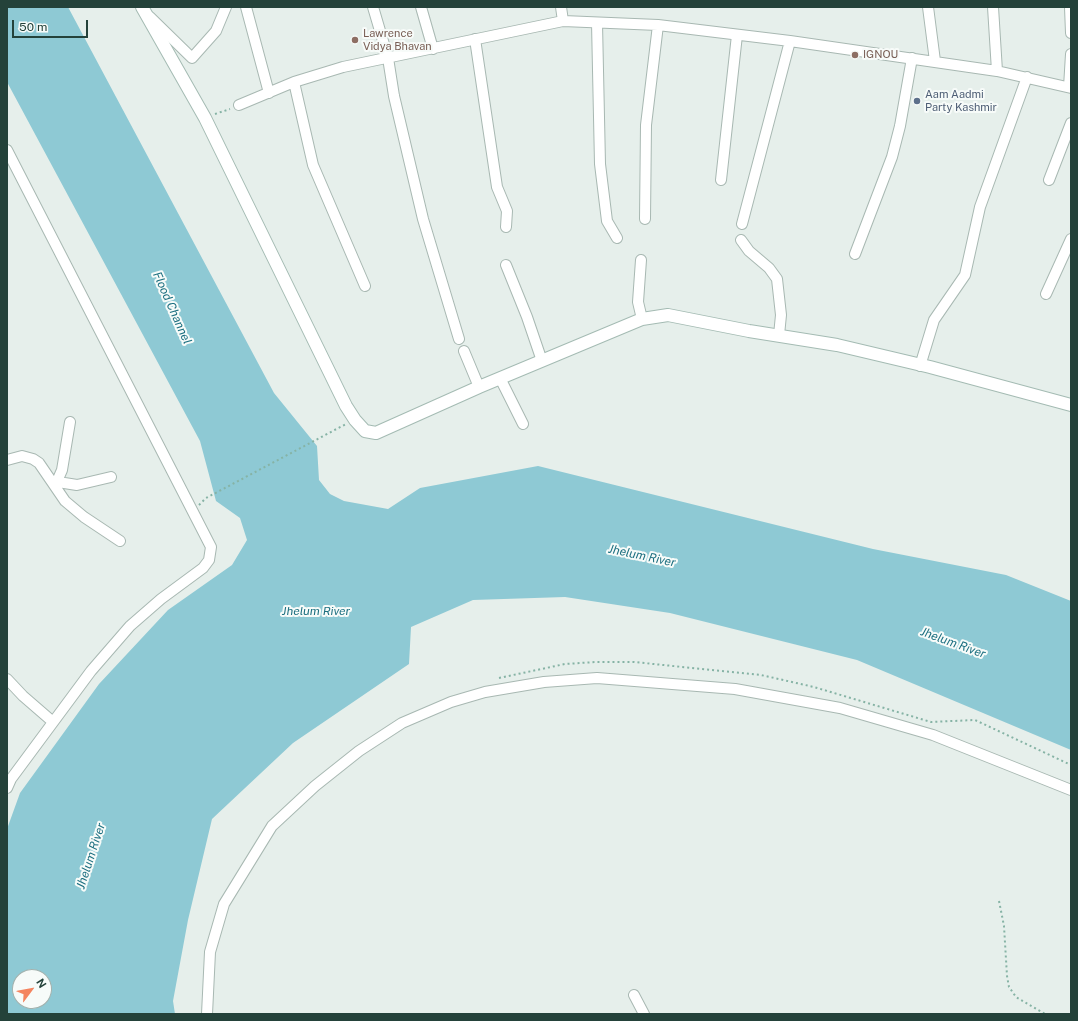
<!DOCTYPE html>
<html>
<head>
<meta charset="utf-8">
<style>
	body { margin:0 }
	#map { position:relative; width:1078px; height:1021px; overflow:hidden; background:#e6efeb; font-family:"Public Sans",sans-serif }
	canvas { display:block }
	.frame { position:absolute; inset:0; border:8px solid #24423a; pointer-events:none }
	.north { position:absolute; left:12px; top:969px; width:40px; height:40px; box-sizing:border-box; background:#f7fbf9; border:1px solid #a3b1ad; border-radius:50%; rotate:58deg; font-size:11px; font-weight:700; line-height:16px; text-align:center; color:#24423a }
	.north::after { content:''; display:block; margin:auto; width:14px; height:18px; background:#f4845f; clip-path:polygon(50% 0,100% 100%,50% 72%,0 100%) }
	.scale { position:absolute; left:12px; top:20px; width:76px; height:18px; box-sizing:border-box; border:2px solid #24423a; border-top:0; padding-left:5px; font-size:12px; line-height:14px; white-space:nowrap; color:#24423a; -webkit-text-stroke:3px #f7fbf9; paint-order:stroke }
</style>
</head>
<body>
<div id="map">
<canvas width="1078" height="1021"></canvas>
<div class="frame"></div>
<div class="north">N</div>
<div class="scale">50 m</div>
</div>
<script>
const c = document.querySelector('canvas').getContext('2d');
c.lineJoin = 'round';
function fillPath(path, color) {
  c.fillStyle = color;
  c.fill(path, 'evenodd');
}
function poly(rows) {
  const path = new Path2D();
  for (const r of rows) {
    path.moveTo(r[0], r[1]);
    for (let i = 2; i < r.length; i += 2) path.lineTo(r[i], r[i + 1]);
  }
  return path;
}
function strokePath(path, color, width, dash) {
  c.strokeStyle = color;
  c.lineWidth = width;
  c.lineCap = dash ? 'butt' : 'round';
  c.setLineDash(dash || []);
  c.stroke(path);
}
function label(font, color, halo, rows, align = 'center') {
  c.font = font + ' "Public Sans",sans-serif';
  c.lineWidth = 4;
  c.setLineDash([]);
  c.textBaseline = 'middle';
  c.strokeStyle = halo;
  c.fillStyle = color;
  for (const [text, x, y, turn = 0] of rows) {
    c.save();
    c.translate(x, y);
    c.rotate((+turn || 0) * Math.PI / 180);
    c.textAlign = isNaN(turn) ? turn : align;
    if (halo) c.strokeText(text, 0, 0);
    c.fillText(text, 0, 0);
    c.restore();
  }
}
fillPath(poly([
	[7,7,68,7,274,393,317,446,319,480,330,494,344,501,388,509,420,488,538,466,873,549,1006,575,1071,601,1071,750,857,660,670,613,565,597,473,600,411,627,409,664,293,743,212,819,188,920,173,1001,175,1014,7,1014,7,829,20,793,99,684,168,610,232,565,247,540,240,518,216,501,200,441,7,82],
	[20,977,44,977,44,1001,20,1001]
]), '#8ec9d4');
const street = poly([
	[246,7,269,93],
	[373,7,388,58,394,96,423,219,459,339],
	[421,7,433,49],
	[561,7,563,21],
	[928,7,935,61],
	[993,7,997,71],
	[1070,7,1071,33],
	[150,17,192,58,216,31,226,7],
	[597,23,600,164,607,221,617,238],
	[475,39,497,187,507,211,506,227],
	[294,82,313,165,365,286],
	[1069,87,1071,54],
	[239,105,294,82,343,67,563,21,658,25,790,41,997,71,1071,88],
	[7,150,211,547,209,560,203,568,161,599,130,626,91,671,11,779,7,788],
	[721,180,737,35],
	[1049,180,1071,123],
	[645,219,646,125,658,25],
	[742,224,790,41],
	[741,240,749,251,769,268,777,279,781,315,779,335],
	[855,254,892,157,900,126,912,58],
	[641,260,638,302,642,319],
	[506,265,527,317,542,361],
	[1046,294,1071,239],
	[464,351,479,387],
	[920,366,934,320,965,275,980,207,1027,77],
	[500,378,523,424],
	[7,460,22,456,33,459,39,463,65,501,84,517,120,541],
	[58,482,77,485,111,477],
	[55,486,62,470,70,422],
	[7,679,23,696,53,722],
	[634,995,644,1014],
	[207,1014,210,952,224,904,272,826,315,786,359,751,402,723,451,702,485,692,544,682,597,678,735,689,840,708,933,735,1071,790]
]);
const secondary = poly([
	[142,7,205,118,346,406,355,420,365,431,376,433,479,387,642,319,668,315,749,331,837,345,930,367,1071,405]
]);
strokePath(street, '#a8b8b2', 12);
strokePath(secondary, '#a4bbb3', 14);
strokePath(poly([
	[215,114,230,109],
	[199,505,206,498,346,424],
	[499,678,565,664,596,662,634,662,761,675,814,687,931,722,975,720,1071,765],
	[999,901,1004,926,1007,976,1009,987,1016,997,1045,1014]
]), '#86b3a5', 2, [2, 3]);
strokePath(street, '#fff', 10);
strokePath(secondary, '#fff', 12);
for (const [x, y, r, color] of [
	[355,40,4,"#8d6e63"],
	[855,55,4,"#8d6e63"],
	[917,101,4,"#5c6f8a"]
]) {
  const dot = new Path2D();
  dot.arc(x, y, r, 0, 2 * Math.PI);
  c.fillStyle = color;
  c.fill(dot);
  strokePath(dot, '#f7fbf9', 1.5);
}
label('11px', '#785e54', '#f7fbf9', [
	["Lawrence",363,34],
	["Vidya Bhavan",363,47],
	["IGNOU",863,55]
], 'left');
label('11px', '#4e5e75', '#f7fbf9', [
	["Aam Aadmi",925,95],
	["Party Kashmir",925,108]
], 'left');
label('italic 12px', '#1c6f80', '#f7fbf9', [
	["Flood Channel",172,308,66],
	["Jhelum River",642,556,12],
	["Jhelum River",316,611],
	["Jhelum River",953,643,20],
	["Jhelum River",91,856,-72]
]);
</script>
</body>
</html>
